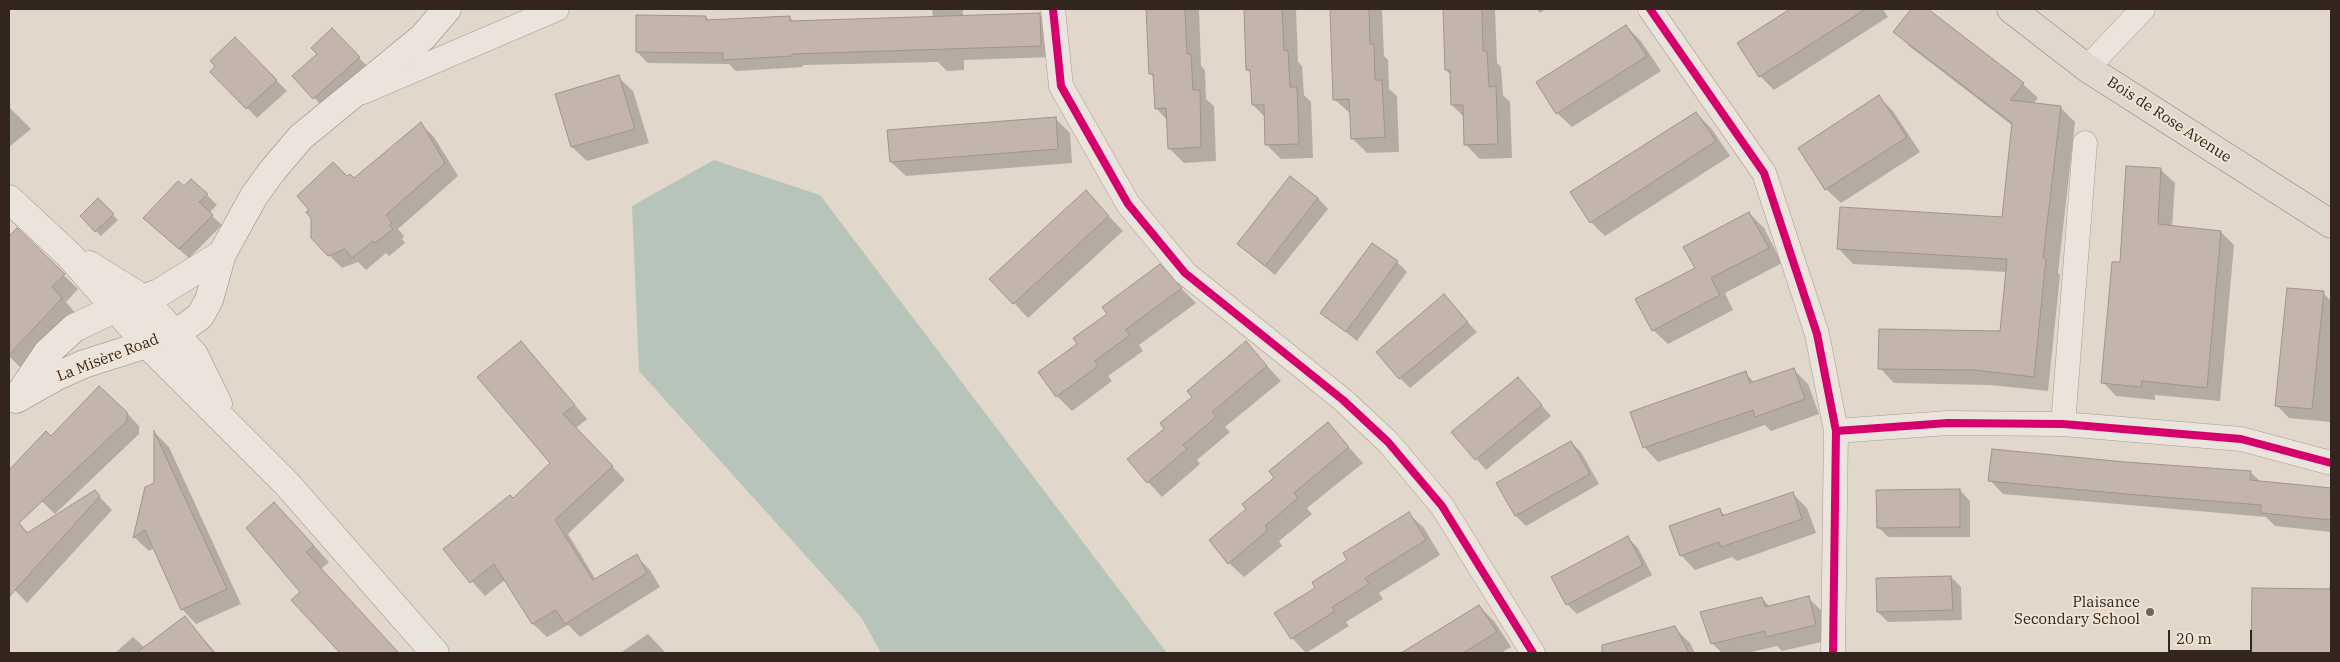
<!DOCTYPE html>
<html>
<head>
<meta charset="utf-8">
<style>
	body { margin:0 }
	#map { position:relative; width:2340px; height:662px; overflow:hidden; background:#e1d7cb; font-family:"IBM Plex Serif",serif }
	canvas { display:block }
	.frame { position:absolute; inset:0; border:10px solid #33251e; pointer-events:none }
	.scale { position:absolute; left:2168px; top:630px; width:84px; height:22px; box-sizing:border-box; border:2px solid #33251e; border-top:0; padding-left:6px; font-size:15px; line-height:18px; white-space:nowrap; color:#33251e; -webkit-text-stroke:4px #f1e4d2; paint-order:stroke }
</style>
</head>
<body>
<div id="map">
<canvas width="2340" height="662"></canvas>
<div class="frame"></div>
<div class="scale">20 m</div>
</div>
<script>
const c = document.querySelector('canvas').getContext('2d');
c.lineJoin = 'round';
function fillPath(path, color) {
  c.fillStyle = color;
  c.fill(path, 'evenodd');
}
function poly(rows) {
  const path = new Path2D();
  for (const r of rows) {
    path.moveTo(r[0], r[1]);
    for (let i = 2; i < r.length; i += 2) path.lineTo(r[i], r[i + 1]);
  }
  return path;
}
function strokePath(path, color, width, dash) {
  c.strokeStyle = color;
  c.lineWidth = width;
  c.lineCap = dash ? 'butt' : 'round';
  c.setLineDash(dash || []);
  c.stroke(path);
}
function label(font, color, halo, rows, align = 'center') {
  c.font = font + ' "IBM Plex Serif",serif';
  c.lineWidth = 4;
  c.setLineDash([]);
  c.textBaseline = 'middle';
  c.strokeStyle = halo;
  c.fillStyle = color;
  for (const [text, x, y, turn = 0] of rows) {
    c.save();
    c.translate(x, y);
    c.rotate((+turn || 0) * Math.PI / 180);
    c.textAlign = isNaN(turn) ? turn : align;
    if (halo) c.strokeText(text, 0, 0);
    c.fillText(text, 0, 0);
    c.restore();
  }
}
fillPath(poly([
	[714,160,820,195,1167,653,881,653,861,617,639,371,632,206]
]), '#b7c4ba');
fillPath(poly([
	[932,9,963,9,963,17,1039,15,1051,26,1052,57,964,60,964,70,947,71,938,62,803,65,803,67,736,71,729,64,648,63,637,52,706,17,710,21,789,17,795,22,933,19],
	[1148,9,1199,9,1201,66,1205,70,1206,99,1214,106,1216,161,1184,163,1169,148,1168,121,1156,108,1155,78,1150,73],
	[1245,9,1296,9,1298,62,1302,66,1304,95,1311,102,1313,158,1281,159,1266,144,1265,117,1253,105,1252,74,1247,70],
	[1331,9,1382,9,1384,56,1388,60,1389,89,1397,96,1399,152,1367,153,1352,138,1351,114,1334,99],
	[1444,9,1495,9,1497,63,1501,67,1503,95,1510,102,1512,158,1480,159,1465,144,1464,117,1452,105,1451,75,1446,70],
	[1536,9,1546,9,1540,13],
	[1792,9,1883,9,1888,17,1774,90,1760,76,1738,43],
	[1912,9,1926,9,2023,84,2038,98,2033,104,2060,107,2075,122,2058,273,2060,275,2048,391,1990,385,1894,383,1880,368,2001,332,2007,272,1853,264,1839,249,2003,218,2013,126,1909,46,1895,31],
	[1626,26,1641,41,1661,71,1572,127,1557,113],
	[235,39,287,91,257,118,212,72],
	[342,40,369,68,324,108,294,76],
	[618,77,633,91,649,143,587,161,572,147,556,95],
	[1879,97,1893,111,1920,152,1841,203,1826,189],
	[9,107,31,129,9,147],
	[1696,113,1711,128,1730,156,1605,236,1591,222],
	[1055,118,1070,133,1072,163,906,176,891,162],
	[421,124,434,137,458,176,398,229,404,236,402,239,405,243,389,256,386,253,366,270,358,262,342,268,312,238,347,178,354,180],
	[2161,170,2175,183,2172,227,2221,232,2234,245,2220,401,2155,395,2155,400,2116,396,2103,382,2121,264],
	[184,188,207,195,217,205,209,213,222,225,189,258,155,228],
	[1318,198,1328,209,1275,275,1238,244],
	[98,200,118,220,101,236,81,216],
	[1100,207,1123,231,1028,318,1014,303],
	[1749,213,1764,228,1782,263,1725,293,1733,310,1668,344,1653,330],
	[17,230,78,289,66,302,76,314,26,367,23,364,20,367,9,356,9,238],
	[1397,262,1407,272,1357,341,1322,313],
	[1174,281,1196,303,1139,345,1143,351,1108,376,1112,381,1072,411,1057,396,1039,373],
	[2323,293,2331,301,2331,422,2289,418,2276,405],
	[1452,305,1477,332,1410,388,1400,378],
	[521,342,587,419,576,428,625,480,568,534,596,580,636,556,650,570,660,587,580,637,568,625,547,637,533,624,506,579,485,596,444,550,513,500,551,464],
	[1246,343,1281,381,1225,427,1230,432,1197,460,1200,464,1162,497,1148,482,1166,429],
	[1793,369,1808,384,1819,414,1771,431,1765,425,1658,462,1644,447,1745,373,1755,383],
	[1518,378,1551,416,1486,470,1453,432],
	[126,412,139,426,139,434,55,514,10,471,51,438],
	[1328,424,1363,463,1307,508,1312,514,1279,541,1282,546,1244,577,1229,563,1248,510],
	[156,434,169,447,241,604,196,624,182,609,154,548,149,551,134,537,146,488,155,483],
	[1571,442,1581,452,1599,484,1526,526,1516,516,1498,484],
	[2124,464,2250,472,2261,482,2331,489,2331,532,2275,526,2266,517,2003,494,1990,480],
	[1960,490,1970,501,1970,537,1888,537,1878,527],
	[95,492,112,510,27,603,9,584,9,512,29,534],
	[1792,493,1807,508,1816,533,1737,561,1732,557,1695,570,1681,555,1719,510,1726,516],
	[1409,514,1424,528,1440,555,1379,593,1383,599,1346,622,1349,626,1306,653,1292,638,1317,588],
	[290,519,329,562,321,569,398,653,336,653,339,651,302,592],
	[1628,538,1638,548,1652,575,1577,614,1567,604],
	[2331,574,2331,653,2253,653,2253,590,2329,590],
	[1951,577,1961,587,1962,620,1888,622,1878,612],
	[1762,598,1770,607,1808,598,1823,612,1830,640,1782,651,1777,646,1747,653,1722,653,1712,643],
	[1479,606,1494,621,1511,647,1501,653,1419,653,1415,646],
	[185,618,216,653,115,653,133,637,145,648],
	[1675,628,1690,643,1695,653,1645,653,1641,637],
	[648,634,666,653,620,653]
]), '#0003');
const building = poly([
	[1146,9,1185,9,1187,54,1191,54,1193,90,1200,90,1201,147,1168,149,1166,108,1155,109,1153,74,1149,74,1146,9],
	[1244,9,1282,9,1284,51,1288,50,1290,87,1297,87,1299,144,1265,145,1264,105,1252,105,1250,70,1246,70,1244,9],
	[1330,9,1369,9,1370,44,1374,44,1375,80,1382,80,1385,137,1351,139,1349,99,1333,100,1330,9],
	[1443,9,1482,9,1483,51,1487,51,1489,87,1496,86,1498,144,1464,145,1463,105,1451,105,1450,70,1445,70,1443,9],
	[1790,9,1866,9,1759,77,1737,43,1790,9],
	[1911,9,1928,9,2024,83,2010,100,2061,106,2043,258,2046,259,2034,377,1974,370,1878,369,1879,329,2000,331,2007,259,1837,249,1840,207,2002,217,2012,123,1893,32,1911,9],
	[1040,13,1041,46,792,54,792,56,723,60,723,53,636,52,636,15,706,16,706,20,790,16,790,21,1040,13],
	[1626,25,1647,56,1556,114,1536,82,1626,25],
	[332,28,360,57,313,99,292,76,317,54,311,48,332,28],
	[235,37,277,80,246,109,210,72,215,66,210,61,235,37],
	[619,75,635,129,571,147,555,94,619,75],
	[1879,95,1907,137,1825,190,1798,148,1879,95],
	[1696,112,1716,141,1590,223,1570,192,1696,112],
	[1056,117,1058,149,890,162,887,130,1056,117],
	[421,122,445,163,386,215,392,223,389,225,393,229,375,243,373,241,352,258,345,249,328,256,311,238,311,218,306,212,309,210,297,196,333,162,347,176,350,174,354,178,421,122],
	[2126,166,2161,168,2158,224,2221,231,2207,388,2142,381,2141,387,2101,383,2112,262,2120,262,2126,166],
	[1290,176,1318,198,1265,266,1237,244,1290,176],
	[191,179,208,194,199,202,213,215,179,249,143,218,178,181,184,186,191,179],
	[1086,190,1109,216,1013,304,989,279,1086,190],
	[98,198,114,214,95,232,80,216,98,198],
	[1749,212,1769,248,1711,278,1720,295,1652,331,1635,299,1695,268,1683,247,1749,212],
	[17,228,65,274,52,287,62,298,9,355,9,236,17,228],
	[1372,243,1398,261,1346,332,1320,313,1372,243],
	[1160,264,1182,288,1125,330,1130,335,1095,361,1098,366,1056,397,1038,372,1077,344,1073,338,1107,314,1102,307,1160,264],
	[2287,288,2324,291,2312,409,2275,406,2287,288],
	[1444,294,1468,322,1399,379,1376,352,1444,294],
	[521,341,575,405,563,414,613,466,555,520,593,580,637,554,647,573,565,624,556,610,532,624,494,564,470,583,443,549,510,495,513,498,550,463,477,377,521,341],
	[1246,341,1267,366,1212,412,1216,417,1183,445,1187,449,1147,483,1127,459,1164,429,1160,423,1192,397,1187,391,1246,341],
	[1794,368,1805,399,1755,417,1753,410,1643,448,1630,412,1746,371,1750,383,1794,368],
	[1518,377,1542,405,1475,460,1451,432,1518,377],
	[99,386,127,412,127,421,19,523,27,533,95,490,100,496,9,597,9,470,46,431,51,436,99,386],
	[1328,422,1349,447,1294,493,1298,498,1265,526,1268,530,1228,564,1209,540,1246,509,1242,504,1274,478,1269,471,1328,422],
	[154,431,227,589,181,610,145,530,133,538,145,487,154,483,154,431],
	[1571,441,1590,474,1515,516,1496,483,1571,441],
	[1992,449,2125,462,2251,471,2250,480,2331,488,2331,520,2261,513,2261,505,2126,494,1988,481,1992,449],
	[1960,489,1960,527,1877,528,1876,490,1960,489],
	[1793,492,1802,519,1721,547,1719,542,1680,556,1669,526,1720,508,1722,516,1793,492],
	[274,502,314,546,306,552,399,653,340,653,291,600,300,592,246,528,274,502],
	[1409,512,1426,540,1365,578,1369,584,1332,607,1335,611,1291,639,1274,613,1315,588,1312,582,1347,560,1343,553,1409,512],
	[1628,536,1643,565,1566,605,1551,577,1628,536],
	[1951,576,1953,610,1877,612,1876,578,1951,576],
	[2252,588,2331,589,2331,653,2251,653,2252,588],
	[1809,596,1816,625,1766,637,1765,631,1711,644,1700,612,1762,597,1765,607,1809,596],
	[1479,605,1497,632,1463,653,1401,653,1479,605],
	[185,616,214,653,136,653,185,616],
	[1675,626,1689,653,1602,653,1602,645,1675,626]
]);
fillPath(building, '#c4b5ac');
strokePath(building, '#a0938b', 1);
const street = poly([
	[1053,9,1061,86,1128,204,1185,273,1343,400,1388,442,1442,506,1533,653],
	[1650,9,1764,173,1817,334,1836,431,1833,653],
	[2087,68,2143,9],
	[363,92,557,9],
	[2063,424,2085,143],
	[1836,431,1948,423,2063,424,2241,439,2331,463]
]);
const secondary = poly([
	[9,199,70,256,147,344,287,484,435,653],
	[89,265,142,298,194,355,218,404],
	[19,395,47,353,74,328,116,308,159,293,222,254],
	[16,399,57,376,84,364,147,344,174,332,185,327,200,316,209,300,222,254,254,196,272,171,301,137,423,37,447,9]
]);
const primary = poly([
	[2011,9,2087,68,2331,224]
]);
strokePath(street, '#a69d95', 25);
strokePath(secondary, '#958c85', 29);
strokePath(primary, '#8b837b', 29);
strokePath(street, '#eae4dc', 24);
strokePath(secondary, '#eae4dc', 28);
strokePath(primary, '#e0d8ce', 28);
strokePath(poly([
	[1053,9,1061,86,1128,204,1185,273,1343,400,1388,442,1442,506,1533,653],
	[1650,9,1764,173,1817,334,1836,431,1833,653],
	[1836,431,1948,423,2063,424,2241,439,2331,463]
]), '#d6006c', 8);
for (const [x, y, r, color] of [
	[2150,612,5,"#70635b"]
]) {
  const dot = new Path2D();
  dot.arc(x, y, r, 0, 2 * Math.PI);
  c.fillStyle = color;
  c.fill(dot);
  strokePath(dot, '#f1e4d2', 2);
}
label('15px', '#33251e', '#f1e4d2', [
	["Bois de Rose Avenue",2169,120,33],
	["La Misère Road",108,358,-21]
]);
label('15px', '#33251e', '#f1e4d2', [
	["Plaisance",2140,603],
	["Secondary School",2140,620]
], 'right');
</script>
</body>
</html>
